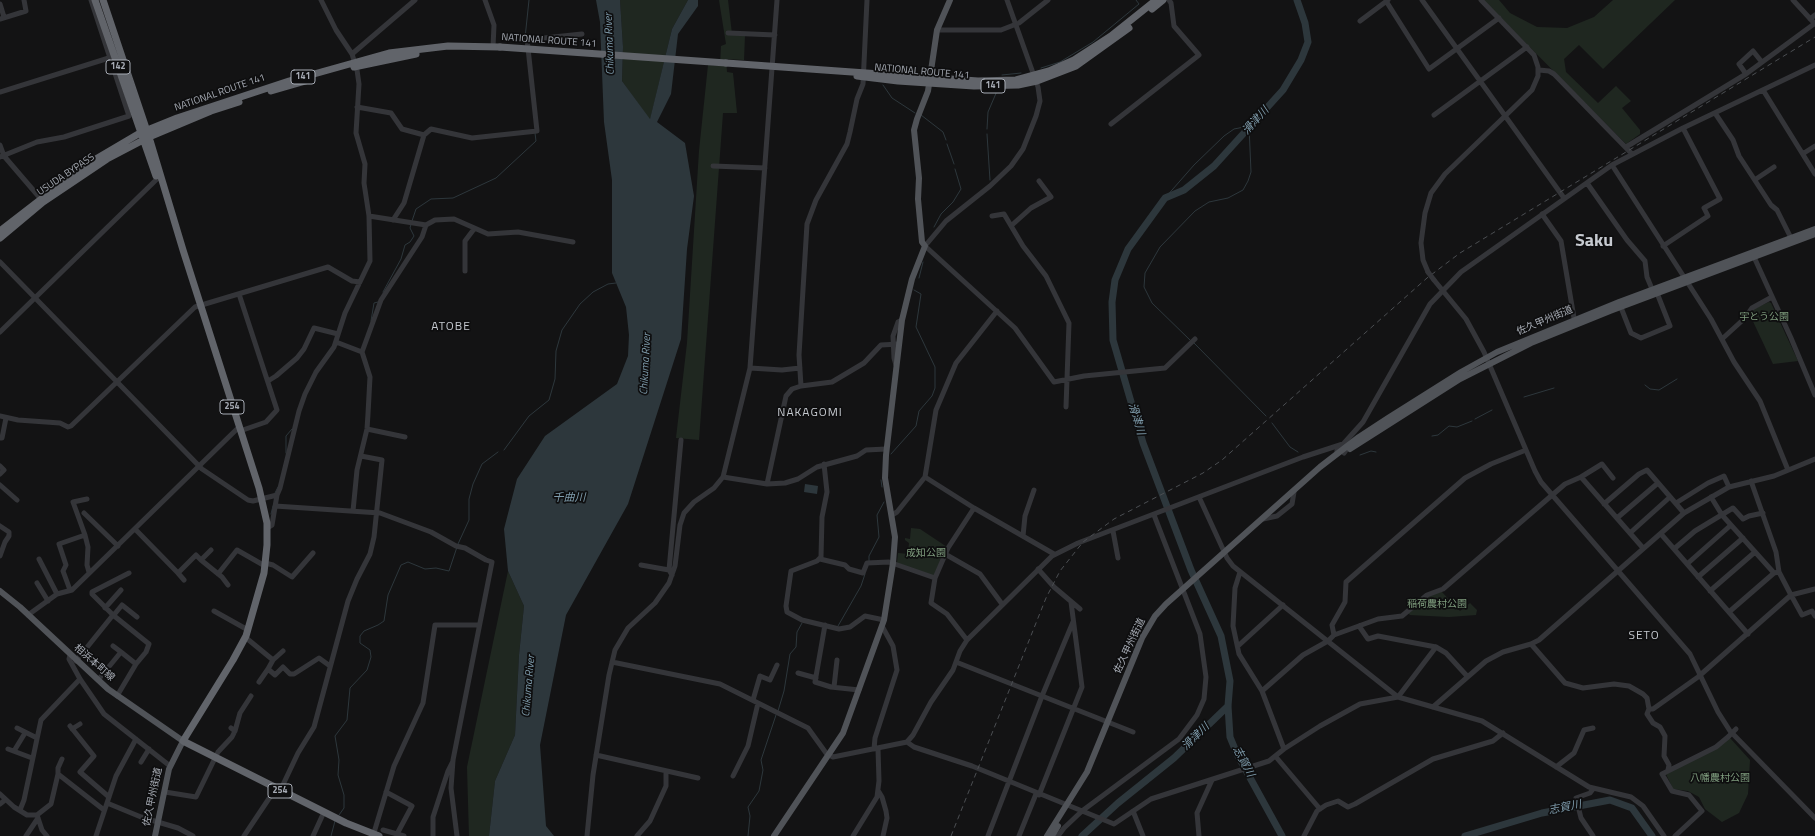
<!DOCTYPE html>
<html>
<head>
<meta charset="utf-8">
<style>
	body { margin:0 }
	canvas { display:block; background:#131314 }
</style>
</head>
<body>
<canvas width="1815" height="836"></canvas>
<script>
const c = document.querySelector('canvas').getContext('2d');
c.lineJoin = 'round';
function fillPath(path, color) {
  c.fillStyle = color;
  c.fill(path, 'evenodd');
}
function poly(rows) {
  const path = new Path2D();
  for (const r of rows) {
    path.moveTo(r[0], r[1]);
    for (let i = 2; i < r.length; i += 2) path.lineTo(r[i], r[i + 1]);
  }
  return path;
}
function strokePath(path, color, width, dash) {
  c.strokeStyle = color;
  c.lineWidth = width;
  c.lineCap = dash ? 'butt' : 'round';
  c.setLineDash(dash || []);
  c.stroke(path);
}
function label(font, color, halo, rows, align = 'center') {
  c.font = font + ' "Titillium Web","Noto Sans JP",sans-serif';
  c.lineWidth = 3.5;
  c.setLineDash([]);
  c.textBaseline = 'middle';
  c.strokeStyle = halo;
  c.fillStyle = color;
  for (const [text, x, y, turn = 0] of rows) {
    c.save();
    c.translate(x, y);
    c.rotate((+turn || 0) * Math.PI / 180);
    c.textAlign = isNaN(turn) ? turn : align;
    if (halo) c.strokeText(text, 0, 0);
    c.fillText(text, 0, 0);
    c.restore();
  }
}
fillPath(poly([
	[620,0,688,0,672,29,650,120,622,81,623,47],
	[719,0,728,0,732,34,745,35,744,60,726,59,727,72,733,73,737,113,723,113,699,440,676,438,687,343,699,151,708,65,720,66,721,46,726,44],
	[1483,0,1499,0,1510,13,1537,27,1567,28,1594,17,1613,0,1675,0,1603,69,1579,45,1564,59,1566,72,1598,103,1616,86,1631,101,1622,108,1640,130,1640,134,1626,144],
	[1769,302,1771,303,1798,361,1773,364,1750,315,1753,309],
	[911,528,920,529,947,547,934,576,897,563,898,553,908,554,909,543,905,540,905,538,910,539],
	[508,571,524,606,519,655,515,735,495,781,489,836,469,836,467,767],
	[1441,591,1460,611,1470,603,1477,610,1476,615,1449,617,1410,615,1408,613,1428,597],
	[1730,738,1750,760,1748,794,1739,813,1722,822,1705,809,1699,797,1688,791,1673,789,1666,774]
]), '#1f2720');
fillPath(poly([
	[596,0,620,0,623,47,622,81,650,119,672,29,688,0,698,0,698,6,678,34,671,94,657,122,685,143,694,196,687,249,681,339,628,504,566,615,540,745,546,826,554,836,489,836,495,781,515,735,519,655,524,606,508,571,504,529,517,479,545,436,617,384,628,356,629,335,626,307,612,273,612,180,604,122,600,22],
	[805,484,818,486,817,494,804,492]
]), '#2d373c');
strokePath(poly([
	[525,38,529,0],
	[1041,68,1060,62,1093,42,1139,4,1136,0],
	[1002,75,1021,73],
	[883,85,892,98,915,113],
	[921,115,943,132,946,140],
	[987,129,988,112,997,91],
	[987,134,990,180],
	[947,144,954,164],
	[1165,198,1194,165,1224,136,1234,129,1249,126,1251,172,1248,181,1243,190,1228,198,1209,202,1195,211,1160,247,1145,273,1144,287,1152,303,1191,341],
	[412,221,416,209,431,199,453,198,496,178,536,141,535,133],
	[934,227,941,214,953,202,961,189,955,169],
	[919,278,923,262],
	[383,292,401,259,405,245,410,242,414,236,410,228,411,224],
	[371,321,374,303,378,302],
	[1194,343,1266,416],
	[1645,385,1650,389,1659,390,1677,379],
	[1524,397,1554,388],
	[1475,419,1492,410],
	[1272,423,1290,447,1298,452],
	[1432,436,1438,435,1449,426,1457,427,1472,421],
	[504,450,529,416,549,400,555,379,556,351,562,330,580,304,593,292,608,284,616,283],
	[286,453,286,436,292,429],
	[891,454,916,426,919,411,932,396,935,388,935,367,916,327,921,294,914,290],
	[1360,455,1371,451,1376,452],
	[881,480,882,487],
	[275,493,278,487],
	[271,514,273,506],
	[458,544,469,520,469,499,473,484,482,464,498,452],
	[869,561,869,556,879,537,877,515,884,502],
	[838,626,861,586,865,574],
	[778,711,784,691,790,654,796,647,797,632,802,623],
	[339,815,344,808,344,795,338,775,339,760,335,736,347,720,350,688,367,670,371,657,370,650,360,643,360,636,364,631,378,625,384,621,388,595,401,565,408,562,425,569,436,568,449,571,457,547],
	[331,836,335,821],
	[748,836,750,816,748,807,759,791,763,770,761,760,776,715]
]), '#2d373c', 1);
strokePath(poly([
	[1082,836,1118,803,1174,758,1228,706],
	[1282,836,1237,754,1230,737,1228,706,1230,681,1221,636,1191,570,1143,443,1113,340,1112,302,1115,280,1128,249,1165,198,1184,190,1214,166,1283,90,1301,60,1308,42,1305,23,1297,0],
	[1465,836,1542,813,1610,800,1632,808,1652,836]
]), '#2d373c', 7);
strokePath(poly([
	[485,0,494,25,493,47],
	[1007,0,1038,87,1040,101,1036,116,1023,149,1011,166,990,186,946,221,925,246,1015,328,1054,382,1084,376,1165,368,1195,339],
	[1422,0,1564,198],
	[1793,0,1815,24],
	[1386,1,1429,69,1499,18],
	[0,4,4,17],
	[0,19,26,11,24,0],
	[1810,19,1815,15],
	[1360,21,1388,0],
	[937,30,1001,30,1019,23,1048,0],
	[728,33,775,35],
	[525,40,582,34],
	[352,54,415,0],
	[1761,61,1753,51,1739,64,1746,74,1814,24],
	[1539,70,1549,71,1554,74,1632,154],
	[1763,90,1815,174],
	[0,92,112,57],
	[357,107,391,113,402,129,424,135],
	[1715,113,1733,140,1739,156,1771,205,1777,210,1791,238],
	[1434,115,1527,47],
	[1111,124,1199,55,1174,26,1171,3,1169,0],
	[0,145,4,156,40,198],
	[1626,147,1746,74],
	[1804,153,1815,146],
	[0,157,37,142,64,137,129,116,91,0],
	[1612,165,1711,319,1734,362,1760,401,1788,470],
	[713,166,765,168],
	[1756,179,1774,167],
	[1587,183,1627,240,1645,261,1647,277,1652,289],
	[1542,214,1561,241,1575,324],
	[369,216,426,225,435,220,454,219,488,234,518,232,573,242],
	[992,216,1004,214,1023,246,1046,276,1069,323,1066,407],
	[393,220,404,203,424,135,431,129,472,138,537,131,527,39],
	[1012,225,1031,208,1051,197,1039,181],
	[1663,246,1708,216,1704,208,1720,199,1683,128],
	[1754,257,1791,338,1815,395],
	[0,262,202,469,248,500,253,501,277,495],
	[465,271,465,241,474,229],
	[1428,272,1423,260,1421,243,1425,213,1431,193,1445,174,1532,90,1538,76,1538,67,1534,55,1481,0],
	[1434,280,1466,319,1484,352,1535,471,1541,482,1690,654,1718,712,1730,731,1815,818],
	[239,294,277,410,266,422,240,431],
	[1620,305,1631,333,1641,338,1670,326,1657,293],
	[0,332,157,179],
	[1722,339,1745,318,1752,308,1772,297],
	[336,342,362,352],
	[896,365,894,358,893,336,898,322,902,320],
	[750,368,782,370,800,368],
	[268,381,276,376,297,358,304,349,314,328,338,334],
	[801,386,832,382,864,363,881,345,899,344],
	[0,416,18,420,60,423,68,427,71,426,195,307,328,267,352,281,360,282],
	[367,429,405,437],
	[0,438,2,438,6,418],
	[1337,451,1363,422,1430,304,1461,272,1612,165,1683,128,1815,65],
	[1344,453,1349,446],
	[824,464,827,492,822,517,821,557,817,561,791,571,786,606,787,612,802,620,839,629,850,627,865,616,884,620],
	[0,466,4,470,0,474],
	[723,477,767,484,785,483,798,479,817,467,857,456,866,450,886,449],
	[925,477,974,508,1054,554],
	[1581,477,1602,464,1613,478],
	[1751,481,1776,552,1779,572,1791,595,1815,589],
	[767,484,786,396,792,389,801,386,799,355,807,224,816,200,847,144,850,132,857,99,863,84,867,0],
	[0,485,17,500],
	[1199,497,1227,558,1233,566,1398,697],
	[1711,497,1722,515,1774,573,1779,572],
	[1676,503,1708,483,1724,476,1729,487],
	[1604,504,1639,474,1647,470,1684,513],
	[275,506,380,513,431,532,456,546,465,548,486,560,492,562,453,760,451,788,457,836],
	[353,511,357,470,367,429,368,414,370,377,362,352,381,300,422,237,426,225],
	[84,513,118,546],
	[892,515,897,512,925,477,936,410,956,363,997,311],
	[1617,518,1658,483],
	[1263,519,1277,516,1292,504,1294,492],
	[0,526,9,532,9,536,5,542,0,556],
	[267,528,272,525,277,495,280,488,299,411,305,394,316,372,334,347,345,313,370,261,369,216,364,183,365,164,356,133,359,84,357,70,352,54,336,30,321,0],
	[135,529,178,573,196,555,201,560,211,550],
	[1113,531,1118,558],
	[1630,533,1670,497],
	[1661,534,1748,634],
	[85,535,73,502,87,499],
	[1023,536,1025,516,1034,490],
	[1674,549,1695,531,1733,508,1743,519,1749,516,1763,513],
	[945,554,980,574,1002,604],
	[39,559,57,594],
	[820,559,845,565,849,569,863,573,867,563,889,562,935,578],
	[201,560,222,577,228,585],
	[265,563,273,565,292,577,313,553],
	[1687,564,1731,525],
	[641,565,669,570],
	[1038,569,1054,587,1080,609],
	[1240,572,1235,588,1233,626,1239,654,1262,691,1284,749],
	[178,573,184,580],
	[218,574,237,550,265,566],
	[672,575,669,570,681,440],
	[1698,577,1743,538],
	[37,583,48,601],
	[70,590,63,571,66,565,59,544,85,535,88,547,87,565,89,572],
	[1710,591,1755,552],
	[105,608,121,590],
	[214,611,248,630],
	[1729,612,1774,573],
	[28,615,57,594,72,590,239,427],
	[113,615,149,644,146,652,136,664,117,696],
	[113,616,122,605,137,617],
	[825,625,815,682,831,687,859,690],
	[1359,626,1368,639,1378,636,1436,647,1446,653,1467,676],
	[1334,635,1332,625,1345,602,1346,582,1465,478,1491,464,1526,450],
	[245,637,273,660,268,669,275,675,283,667,290,674,294,674,319,658,330,666],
	[967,640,947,614,931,603,935,578,948,548,974,508],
	[1531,644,1565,683,1583,688,1614,684,1629,686,1643,694,1647,698,1649,709,1653,709,1698,677,1791,595,1802,615,1812,611,1815,616],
	[113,646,121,652],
	[1238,646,1283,605],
	[70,655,69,659,80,679,104,714,170,766],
	[273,660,283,651],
	[76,661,113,615,92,594,92,592,129,573],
	[612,662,720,684,808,728,826,753,833,757,907,742,914,747,972,766,1114,824,1151,799,1269,761,1284,749,1320,726,1360,704,1398,697,1482,721,1589,787,1631,797,1643,806,1664,836],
	[956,662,1133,732],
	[798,673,816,678],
	[98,680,121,652,136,664],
	[259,682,268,669],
	[834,687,837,660],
	[1262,691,1303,655,1328,641,1334,635,1378,619,1402,616,1427,595,1443,589,1565,484,1581,477,1643,548],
	[1398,697,1436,647],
	[753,700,760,676,770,680,777,665],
	[1433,707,1486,661,1503,652,1531,644,1539,640,1684,513,1729,487,1774,476,1815,459],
	[1649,709,1647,714,1653,723,1660,727,1665,736,1664,756,1669,765,1668,770],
	[70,726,94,756,80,772,109,797],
	[17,728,37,738],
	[72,729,80,724],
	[235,731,240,713,251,696],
	[907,742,913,735,931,702,953,670,960,651,967,640,1052,556,1078,543,1303,457,1346,443],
	[8,749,32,758],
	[874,749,875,738,897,670,893,646,882,626],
	[14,751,25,733],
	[596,755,698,778],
	[1276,757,1320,809],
	[141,762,149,749],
	[1556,767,1574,753,1584,730,1593,728],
	[58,774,58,768,62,759],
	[733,776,748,746,758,703],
	[280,791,298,753,314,727,348,601,357,579,370,554,374,537,382,460,361,456],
	[165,792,196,797,218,752,232,737,235,731,231,728],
	[386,792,412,806,397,834,404,836],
	[879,792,882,797,886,811,887,818,883,836],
	[0,794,14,807,27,815,37,815,42,830,47,836],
	[1039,795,1082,687,1071,602],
	[107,803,141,817,178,828,193,836],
	[0,804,5,800],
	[20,810,24,800,41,720,80,679],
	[1133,811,1143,836],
	[37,815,51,804,58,774,104,810],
	[383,830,397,834],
	[26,836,38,818],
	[96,836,116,776,136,739],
	[244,836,276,788],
	[313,836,324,812],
	[373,836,394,766,423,703,435,625,479,625],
	[433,836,433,817,448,771,453,761],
	[587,836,593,775,609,675,615,650,628,628,655,603,669,583,675,566,680,525,684,513,694,502,714,488,723,477,750,368,777,0],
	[637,836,650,821,666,786,666,772],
	[853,836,877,797,879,781,878,749],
	[988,836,1042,696,1073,622],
	[1019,836,1036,794],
	[1058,836,1064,828,1082,811,1179,739,1197,715,1204,699,1206,677,1200,634,1154,515],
	[1199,836,1197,813,1212,780],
	[1304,836,1317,811,1326,805,1338,801,1348,807,1355,804,1433,759,1493,741,1503,733],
	[1593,836,1581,818,1576,798,1590,793,1593,789],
	[1675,836,1702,811,1689,795,1672,791,1662,774,1716,747,1728,737]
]), '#343539', 5);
strokePath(poly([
	[1350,449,1460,379,1531,343,1610,311,1815,234],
	[0,591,20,607,108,689,183,741,169,769,155,836],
	[774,836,843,733,884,620,893,563,895,537,885,478,886,455,902,320,912,279,925,246,922,242,918,199,919,178,914,130,917,119,928,91,937,30,950,0],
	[1047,836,1087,772,1142,638,1155,616,1166,604,1320,467,1359,437,1388,418,1461,372,1497,352,1619,302,1815,229],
	[1052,836,1058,826]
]), '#505358', 6);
strokePath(poly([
	[95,0,156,176],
	[103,0,149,137,183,250,259,488,267,523,267,545,264,573,246,636,233,660,183,741,346,823,379,836],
	[1152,9,1163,0],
	[726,63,978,81,1016,80,1049,71,1074,60,1111,36,1156,0],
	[354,67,416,54],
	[857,76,898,81,974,86,1018,85,1037,81,1076,66,1129,28],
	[271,91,309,80],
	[0,231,84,166,140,133,177,118,289,81,389,53,448,46,500,47],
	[0,238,43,202,107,159,149,137,211,111,239,102]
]), '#61646a', 7);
strokePath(poly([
	[951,836,1046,598,1060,571,1083,542,1114,519,1203,473,1222,460,1427,278,1460,253,1815,37]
]), '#4b4e52', 1, [5, 4]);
strokePath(poly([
	[1428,272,1434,280],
	[1728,737,1736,729]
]), '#343539', 5);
strokePath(poly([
	[500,47,726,63]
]), '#61646a', 7);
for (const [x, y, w] of [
	[118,67,24],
	[303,77,24],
	[993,86,24],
	[232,407,24],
	[280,791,24]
]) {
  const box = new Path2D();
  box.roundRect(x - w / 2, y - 7, w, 14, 3);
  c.fillStyle = '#0e0e0f';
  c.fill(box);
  strokePath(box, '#a6abb4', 1);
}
label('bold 9px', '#a6abb4', null, [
	["142",118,67],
	["141",303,77],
	["141",993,86],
	["254",232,407],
	["254",280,791]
]);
label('10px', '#a6abb4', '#0e0e0f', [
	["NATIONAL ROUTE 141",549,41,4],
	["NATIONAL ROUTE 141",922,72,5],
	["NATIONAL ROUTE 141",220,93,-19],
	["USUDA BYPASS",66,175,-34],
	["佐久甲州街道",1545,321,-23],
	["佐久甲州街道",1130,646,-65],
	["相浜本町線",94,663,41],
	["佐久甲州街道",153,797,-78]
]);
label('10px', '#7f9d7e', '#0e0e0f', [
	["宇とう公園",1764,318],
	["成知公園",926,554],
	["稲荷農村公園",1437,605],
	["八幡農村公園",1720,779]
]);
label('italic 11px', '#7f9cac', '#0e0e0f', [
	["Chikuma River",610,44,-92],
	["滑津川",1256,121,-48],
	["Chikuma River",646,364,-87],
	["滑津川",1136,419,74],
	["千曲川",569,498],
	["Chikuma River",529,686,-85],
	["滑津川",1196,737,-44],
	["志賀川",1243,762,62],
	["志賀川",1565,808,-11]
]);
c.letterSpacing = '1px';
label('12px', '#c6cad0', '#0e0e0f', [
	["ATOBE",451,327],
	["NAKAGOMI",810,413],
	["SETO",1644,636]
]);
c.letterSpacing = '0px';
label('bold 18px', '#c6cad0', '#0e0e0f', [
	["Saku",1594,242]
]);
</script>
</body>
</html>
